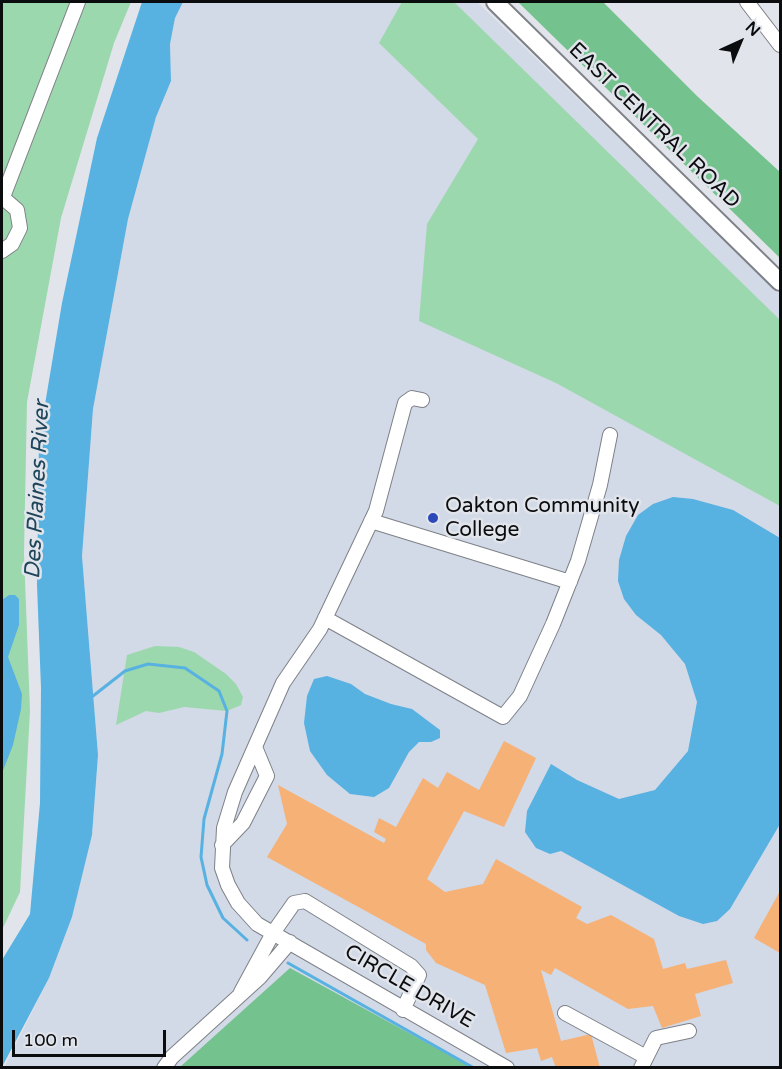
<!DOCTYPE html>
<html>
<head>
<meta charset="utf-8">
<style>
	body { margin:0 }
	#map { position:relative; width:782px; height:1069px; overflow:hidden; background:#e1e5eb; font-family:"Varela Round",sans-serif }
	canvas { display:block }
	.frame { position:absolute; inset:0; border:3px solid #0b0c0e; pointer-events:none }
	.north { position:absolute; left:710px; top:12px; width:60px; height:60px; -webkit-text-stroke:4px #e1e5eb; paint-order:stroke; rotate:44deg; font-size:16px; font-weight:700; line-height:24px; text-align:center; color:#0b0c0e }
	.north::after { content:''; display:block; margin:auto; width:21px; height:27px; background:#0b0c0e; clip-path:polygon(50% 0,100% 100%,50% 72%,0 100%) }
	.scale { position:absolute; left:12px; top:1030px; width:154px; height:27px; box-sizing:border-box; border:3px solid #0b0c0e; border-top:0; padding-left:8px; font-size:18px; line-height:21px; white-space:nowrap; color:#0b0c0e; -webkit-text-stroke:4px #e1e5eb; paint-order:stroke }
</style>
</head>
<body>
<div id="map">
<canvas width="782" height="1069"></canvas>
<div class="frame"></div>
<div class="north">N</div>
<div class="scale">100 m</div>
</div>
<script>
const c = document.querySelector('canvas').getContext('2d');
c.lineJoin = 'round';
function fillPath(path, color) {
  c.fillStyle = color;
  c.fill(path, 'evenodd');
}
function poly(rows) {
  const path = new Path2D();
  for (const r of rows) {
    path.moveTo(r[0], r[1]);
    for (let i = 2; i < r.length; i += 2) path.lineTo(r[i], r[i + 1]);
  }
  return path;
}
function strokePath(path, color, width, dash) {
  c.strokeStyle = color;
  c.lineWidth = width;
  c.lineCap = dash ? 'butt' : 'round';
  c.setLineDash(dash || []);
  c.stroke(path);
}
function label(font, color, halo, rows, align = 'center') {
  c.font = font + ' "Varela Round",sans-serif';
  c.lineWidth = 5;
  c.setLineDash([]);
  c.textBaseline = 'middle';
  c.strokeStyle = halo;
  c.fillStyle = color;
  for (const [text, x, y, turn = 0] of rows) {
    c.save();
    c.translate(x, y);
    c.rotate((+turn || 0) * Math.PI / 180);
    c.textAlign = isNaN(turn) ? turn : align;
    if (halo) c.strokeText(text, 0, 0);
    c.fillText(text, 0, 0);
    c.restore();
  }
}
fillPath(poly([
	[183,2,477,2,780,294,780,1067,4,1068,49,978,72,917,92,835,98,755,82,556,93,409,128,219,156,117,171,81,170,44,175,18]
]), '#d2d9e7');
fillPath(poly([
	[2,2,131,2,114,43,61,218,27,402,24,554,30,711,20,892,2,930],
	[402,2,454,2,780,320,780,506,556,383,419,321,427,224,478,139,379,43],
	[155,646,179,647,194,652,226,674,236,684,243,697,241,705,227,711,184,707,159,713,146,711,116,725,127,655]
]), '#9cd8ad');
fillPath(poly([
	[518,2,603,2,697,96,780,172,780,258],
	[290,968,471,1067,180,1067]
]), '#74c28d');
fillPath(poly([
	[142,2,183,2,175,18,170,44,171,81,156,117,128,219,93,409,82,556,98,755,92,835,72,917,49,978,2,1067,2,960,30,914,40,803,41,688,37,585,39,440,62,303,97,138],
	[673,497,693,499,733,510,780,538,780,824,730,909,717,921,703,924,679,916,561,851,550,854,536,848,525,832,527,811,551,764,577,780,619,799,655,790,688,751,697,702,685,664,661,635,636,615,624,599,618,581,619,560,626,536,638,515,653,504],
	[9,595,15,595,19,599,19,625,8,657,22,694,21,709,13,745,2,773,2,600],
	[327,676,351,684,365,694,391,704,412,709,440,730,440,738,431,742,419,742,409,752,389,788,374,797,350,794,327,775,310,751,304,723,307,696,314,679]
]), '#57b1e1');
strokePath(poly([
	[93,696,125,671,148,664,185,668,219,691,227,711,222,754,204,819,201,857,207,885,223,918,247,940],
	[288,963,474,1068]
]), '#57b1e1', 3);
fillPath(poly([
	[504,741,536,758,504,827,464,811,427,879,445,892,483,884,496,859,582,907,576,918,587,924,611,915,654,939,663,969,685,963,687,969,726,960,733,983,695,994,701,1016,662,1028,653,1006,628,1009,555,968,551,975,541,970,561,1041,591,1034,600,1068,556,1068,552,1057,541,1061,537,1048,506,1053,485,985,436,963,426,950,426,944,267,857,287,824,278,785,384,843,386,839,374,832,379,818,396,827,423,778,438,788,447,772,479,790],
	[780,891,780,953,754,938]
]), '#f6b176');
const minor = poly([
	[747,2,780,45],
	[2,197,17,210,20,228,12,244,2,251],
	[3,197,78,2],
	[422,400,412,398,405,403,376,511,320,629,283,683,235,792,224,828,222,868,228,885,238,903,257,924,507,1068],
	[371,521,570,582],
	[325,618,503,717,520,696,553,624,578,561,600,485,610,435],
	[222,845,243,823,267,776,255,747],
	[241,992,273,933,294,903,305,901,411,966,419,975,403,1010],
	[565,1013,646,1057],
	[164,1068,172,1057,260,977,290,942],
	[641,1068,656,1038,689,1031]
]);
const major = poly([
	[495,2,780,282]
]);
strokePath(minor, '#7e8187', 16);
strokePath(major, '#7e8187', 20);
strokePath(minor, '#fff', 14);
strokePath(major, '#fff', 16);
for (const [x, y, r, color] of [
	[433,518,6,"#2c49ba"]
]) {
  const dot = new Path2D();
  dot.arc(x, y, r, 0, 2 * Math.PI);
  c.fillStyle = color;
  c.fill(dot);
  strokePath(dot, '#e1e5eb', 2);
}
label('21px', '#0b0c0e', '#e1e5eb', [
	["EAST CENTRAL ROAD",654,126,44],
	["CIRCLE DRIVE",409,987,30]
]);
label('21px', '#0b0c0e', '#e1e5eb', [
	["Oakton Community",445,506],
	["College",445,530]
], 'left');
label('italic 22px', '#1f455a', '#e1e5eb', [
	["Des Plaines River",38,490,-87]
]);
</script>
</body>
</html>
